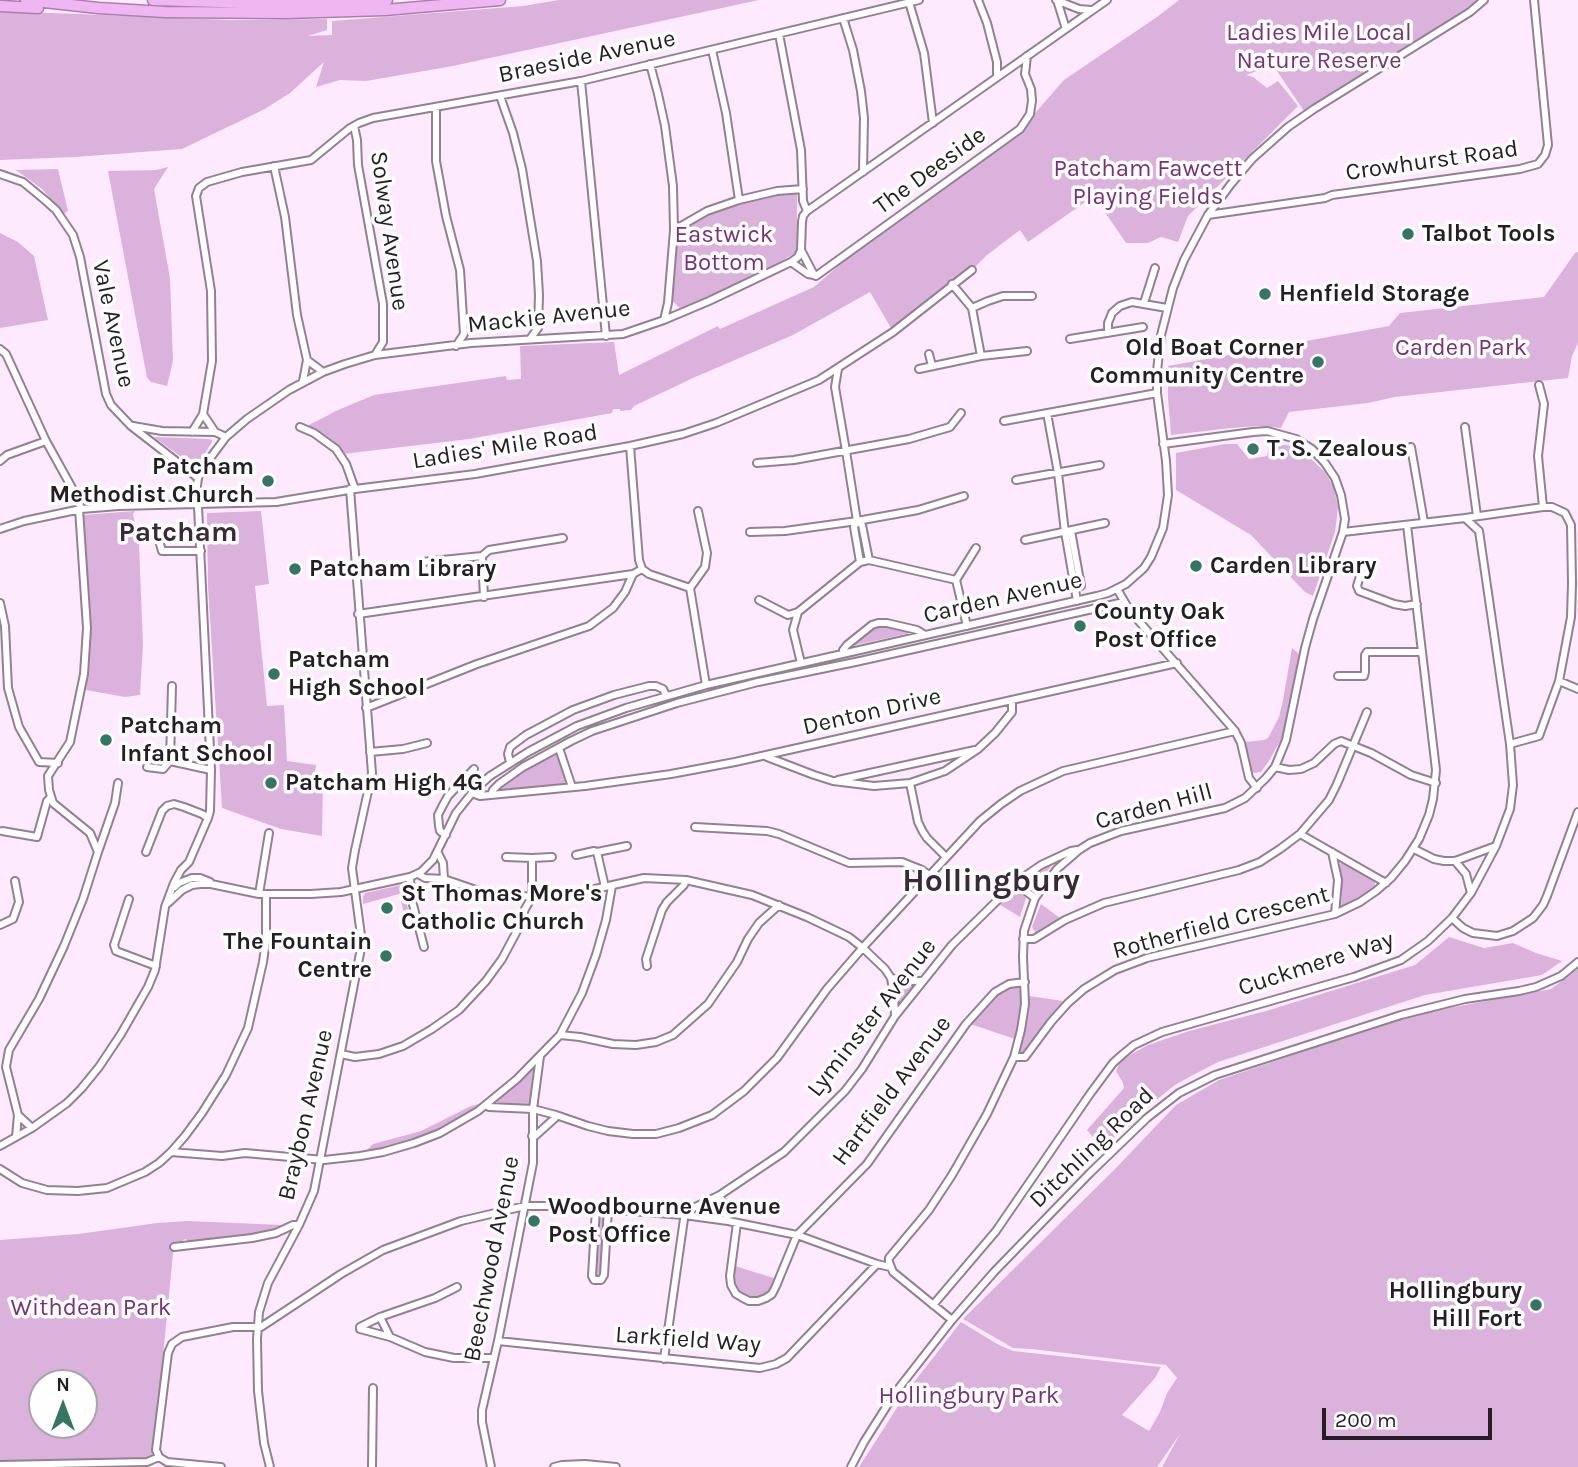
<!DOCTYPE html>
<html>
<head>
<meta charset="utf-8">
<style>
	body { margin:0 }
	#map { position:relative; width:1578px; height:1467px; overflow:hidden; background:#feeafe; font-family:Karla,sans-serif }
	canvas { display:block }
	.north { position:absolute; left:28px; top:1369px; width:70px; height:70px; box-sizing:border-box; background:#fefefe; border:2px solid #a7a4a7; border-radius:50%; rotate:0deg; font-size:19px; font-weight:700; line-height:28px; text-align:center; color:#251e25 }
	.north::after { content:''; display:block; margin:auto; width:24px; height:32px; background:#347566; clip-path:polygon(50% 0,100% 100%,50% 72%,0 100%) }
	.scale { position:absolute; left:1322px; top:1408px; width:170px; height:32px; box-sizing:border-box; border:4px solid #251e25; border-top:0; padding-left:9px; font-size:21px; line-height:24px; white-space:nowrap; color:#251e25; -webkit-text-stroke:5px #fefefe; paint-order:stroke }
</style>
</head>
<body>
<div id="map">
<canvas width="1578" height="1467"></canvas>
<div class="north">N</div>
<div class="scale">200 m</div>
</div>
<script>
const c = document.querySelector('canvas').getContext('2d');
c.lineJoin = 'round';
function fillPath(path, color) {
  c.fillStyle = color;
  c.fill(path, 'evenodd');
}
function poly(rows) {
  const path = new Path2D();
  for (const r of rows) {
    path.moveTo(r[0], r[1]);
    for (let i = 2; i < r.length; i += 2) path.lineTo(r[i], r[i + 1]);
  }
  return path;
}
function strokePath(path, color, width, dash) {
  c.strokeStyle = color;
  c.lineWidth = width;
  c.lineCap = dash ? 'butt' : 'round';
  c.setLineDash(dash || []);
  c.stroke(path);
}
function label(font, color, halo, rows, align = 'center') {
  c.font = font + ' Karla,sans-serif';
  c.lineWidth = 7;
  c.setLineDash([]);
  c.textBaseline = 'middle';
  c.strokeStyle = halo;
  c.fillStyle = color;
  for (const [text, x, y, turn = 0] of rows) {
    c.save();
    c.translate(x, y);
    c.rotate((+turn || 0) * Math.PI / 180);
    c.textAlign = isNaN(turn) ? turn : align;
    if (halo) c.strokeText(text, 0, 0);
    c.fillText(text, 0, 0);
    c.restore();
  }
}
fillPath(poly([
	[559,0,759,0,453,66,366,81,340,80,316,87,324,62,290,93,263,110,182,149,75,157,0,160,0,11,232,20,327,19,327,30,308,36,332,35,332,21,523,6],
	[1179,0,1478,0,1466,14,1304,111,1273,65,1246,75,1253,77,1267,88,1278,81,1298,106,1188,216,1178,242,1161,237,1148,243,1126,243,1094,196,1028,242,1020,230,987,255,972,270,969,268,891,328,870,292,793,335,693,378,634,406,631,410,620,411,620,409,613,409,612,413,469,439,343,454,327,436,307,426,338,410,374,395,506,376,507,380,521,379,520,346,614,342,619,375,718,326,720,329,814,287,851,255,1021,132,1036,112,1064,80,1157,17],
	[168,167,154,189,170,278,173,361,167,386,151,382,147,378,108,171,156,170],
	[58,169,68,211,63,214,42,189,16,170],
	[797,191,797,252,761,273,705,298,680,308,672,301,678,233,709,213,746,201],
	[0,233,18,242,34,256,48,320,0,328],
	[1578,252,1578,343,1572,356,1568,378,1395,397,1368,403,1289,412,1281,428,1259,426,1231,428,1171,435,1168,398,1168,366,1389,326,1400,313,1544,297,1575,253],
	[154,437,208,439,212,440,212,442,195,469,192,470,181,457],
	[1270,442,1291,446,1310,458,1325,472,1334,488,1338,508,1335,532,1313,596,1305,592,1251,535,1176,490,1176,453,1225,444,1237,444,1249,459,1267,456],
	[135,511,133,514,139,544,143,644,140,695,125,697,86,690,90,646,90,603,83,515],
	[261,511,269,584,255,586,267,706,284,705,287,761,316,765,314,778,323,779,322,836,281,829,222,808,208,586,207,513],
	[881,624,915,632,851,646,870,629],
	[1292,648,1298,653,1299,656,1284,734,1269,761,1261,772,1254,773,1251,771,1245,742,1264,740,1268,738,1279,717,1283,700],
	[556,755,567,778,564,784,499,791,498,789,530,767],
	[1055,861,1031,892,1020,883],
	[1344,862,1374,880,1375,884,1375,887,1361,897,1341,906,1342,885,1339,867,1341,863],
	[401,885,409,912,404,913,399,894,363,904,363,897,365,893],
	[1016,889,1026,898,1020,917,999,904],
	[1041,904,1060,918,1040,932,1035,932,1032,927],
	[1449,937,1484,948,1513,943,1536,953,1562,961,1542,975,1425,995,1218,1062,1191,1076,1175,1085,1145,1109,1138,1104,1127,1114,1134,1123,1102,1146,1095,1144,1093,1137,1087,1130,1124,1088,1123,1083,1116,1071,1119,1064,1128,1056,1148,1045,1189,1031,1266,1011,1415,965],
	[1578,969,1578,1467,1162,1467,1180,1434,1157,1467,859,1467,911,1386,961,1322,999,1345,1013,1351,1161,1367,1155,1378,1122,1415,1149,1431,1160,1412,1167,1393,1177,1378,1166,1365,1031,1349,1013,1348,963,1319,1115,1169,1176,1105,1219,1080,1358,1033,1427,1012,1551,989],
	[896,982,913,984,914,987,899,1006,897,1004,897,994,895,984],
	[1012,986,1016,986,1021,990,1020,1013,1015,1039,970,1024,992,998],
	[1029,996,1063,1001,1021,1055,1020,1052,1027,1019],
	[531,1069,534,1069,536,1072,530,1106,528,1107,497,1105,496,1101],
	[483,1103,484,1104,456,1122,435,1132,398,1146,364,1153,373,1144,421,1131,471,1106],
	[717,1200,719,1214,691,1212],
	[599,1212,605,1212,601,1275,599,1277,596,1276,595,1272],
	[187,1221,282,1225,279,1228,269,1232,188,1242,186,1239,183,1240,182,1243,174,1244,153,1458,148,1461,0,1463,0,1240,78,1234,157,1223],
	[42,1383,84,1383,84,1425,42,1425],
	[735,1266,777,1279,769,1293,757,1298,749,1298,741,1294,734,1284,733,1271]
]), '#dbb2dc');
const minor = poly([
	[978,0,987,23,997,62,997,77],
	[1056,0,1079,9,1091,10],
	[1057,0,1066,29],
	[909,2,924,53,933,123],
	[843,18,853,50,861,91,864,118,863,172],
	[779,34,801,150,803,201,807,211],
	[712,50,726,113,739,200],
	[650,64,658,94,665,126,673,186,674,230,668,303,664,320],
	[581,81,606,336],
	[500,96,513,133,522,169,537,261,539,295,538,328,530,339],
	[436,107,436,161,446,216,460,270,464,334,456,346],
	[354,126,357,140,358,165,383,304,383,342,375,355],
	[274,166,285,217,297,315,307,360,303,381],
	[0,174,23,182,46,201,56,210,73,235,80,257,106,394,111,405,131,426,198,478],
	[1208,215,1325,198,1332,195,1520,169,1538,164,1545,155,1548,145,1534,0],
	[674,230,707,211,739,200,777,191,803,189],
	[801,250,814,275,816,276,1020,129,1030,114,1032,101,1031,89,1025,74,1027,56],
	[791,262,808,274,814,275],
	[952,284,972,308,981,356],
	[1144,303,1155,268],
	[972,308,988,301,1003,296,1032,296],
	[1108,333,1108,323,1112,313,1120,306,1132,302,1167,308],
	[1070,339,1143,327],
	[0,349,6,354,46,441,77,497,81,509],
	[929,354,932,366],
	[307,360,323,372],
	[838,369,835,387,846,451,857,521,862,525,869,560],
	[919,369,981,356,1027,351],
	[1539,385,1544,404,1538,456,1543,507],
	[1047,413,1058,473,1065,532,1077,601],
	[203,414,215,432],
	[1004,421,1157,393],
	[133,426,162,431,215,432,226,437],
	[300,427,314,433,336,449,346,464,355,489],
	[1465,427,1477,516],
	[192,432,203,414,212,361,211,291,196,196,199,188,207,182,242,172,311,160,350,128,359,123,373,118,581,81,919,0],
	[630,446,639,560,642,569,649,574,690,588,706,685],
	[1411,447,1424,522],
	[0,461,7,455,46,441],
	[757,463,794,460,909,439,950,427,961,413],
	[1016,480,1100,465],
	[1465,518,1543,507,1552,507,1565,513,1571,525,1572,583,1571,617,1559,681,1539,736,1510,744],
	[857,521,854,527,860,562],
	[0,529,24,521,81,509,118,506,276,502,355,489,475,474,630,446,683,434,716,423,819,380,893,332,972,270],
	[1071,531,1081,586],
	[750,532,785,531,857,521,918,510,964,496],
	[1025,540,1105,523],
	[160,544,162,551,201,551],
	[482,556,489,550,563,538],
	[422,562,482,556,484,597],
	[1360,576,1357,586,1359,591,1394,604,1405,606,1417,604],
	[956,580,976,548],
	[690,588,705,567,707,553,698,511],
	[1117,589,1130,611,1235,731,1241,743,1249,778,1257,788],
	[759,600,788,615,798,612],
	[0,603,5,626,8,688,19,727,39,762,58,763],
	[358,614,633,574,642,569],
	[844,653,843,650,847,645,872,625,878,623,887,623,917,630,925,635],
	[801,663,793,630,798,612,860,562,869,560,956,580,967,626],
	[1338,676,1364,676,1365,672,1365,655,1367,652,1422,652],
	[1559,681,1578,689],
	[366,708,477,664,589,626,613,608,625,592,633,574],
	[559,748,572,787],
	[370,752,403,749,427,743],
	[767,757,814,775,833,781,874,786,910,783,945,771,978,749,995,733,1012,712,1012,700],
	[170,761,172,686],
	[170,761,211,770],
	[510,762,508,754,510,747,526,735,573,710,614,695,649,686,656,686,663,689,666,695],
	[147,767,163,769,170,761],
	[1275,767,1289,770,1301,769,1314,763,1334,744,1341,741,1371,753,1411,775,1436,783],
	[838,780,975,750],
	[910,783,918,822,923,832,927,838,946,857],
	[472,793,480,796,585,786,671,774,735,762,1177,663],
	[491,795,493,790,499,784,523,767,571,741,592,731,677,703,758,682,860,661,1124,602],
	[695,827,767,831,779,834,849,863,902,862,922,870,929,875],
	[2,831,37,837,47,801,50,798],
	[1300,834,1386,883],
	[446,835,440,831,439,826,438,815,442,807,448,796,474,769],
	[1414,849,1434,859,1444,861,1455,861,1496,846],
	[98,852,115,803,118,783],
	[146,852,162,811,167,806,174,804,184,807,202,814,208,818],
	[597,852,605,887],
	[1332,852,1338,880,1335,914],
	[438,853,443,863,444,879],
	[576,855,594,851,597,852,627,846],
	[506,857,532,858,552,857],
	[1455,861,1466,874,1471,893],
	[418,874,425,878,444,879,479,891,532,897,573,894,644,878,686,880,752,895,807,917,849,937,863,948,885,969,891,978,894,996,895,1016],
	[410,877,411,897,424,947],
	[1015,883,1035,898],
	[175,887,179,883,192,878,200,878,210,882],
	[259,894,269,833],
	[129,899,114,945,116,951,156,966],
	[168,903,182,890,192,885,200,884,211,884,259,894,311,894,341,892,410,877,421,872,433,860,456,813,472,793,481,784,490,776,528,752,577,726,626,708,706,685,1097,596,1108,593,1126,584,1144,568,1151,557,1163,528,1168,495,1166,461,1157,393,1157,371,1161,335,1173,288,1184,260,1208,215,1231,184,1252,159,1288,127,1314,109,1470,12,1484,0],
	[1452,918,1463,928,1473,933,1497,936,1513,931,1533,918,1543,905,1547,896,1578,812],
	[0,925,13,919,19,902,15,881],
	[1023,939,1034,939,1065,920,1104,903,1239,870,1260,862,1280,849,1300,834,1329,800,1337,784,1367,712],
	[647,966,646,959,662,910,667,902,684,885,686,880],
	[891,978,906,981,922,981],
	[560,1035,580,1037,613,1044,636,1045,656,1042,673,1035,708,1004,737,962,748,939,759,923,779,905],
	[341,1054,355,1057,379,1054,403,1046,432,1029,459,1010,486,981,502,959,517,931,525,909,532,897,532,858],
	[1014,1057,1025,1057,1051,1022,1068,1003,1084,989,1115,970,1147,958,1176,951,1335,914,1360,902,1376,891,1391,878,1405,861,1419,839,1429,815,1433,799,1436,770,1407,525],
	[486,1105,489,1107,533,1109,556,1115,588,1126,608,1131,633,1134,656,1134,679,1128,712,1115,744,1091,777,1058,827,989,865,945,980,821,1001,804,1020,791,1063,771,1235,731],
	[32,1128,18,1115,6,1067,9,1050,39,999,64,946,83,899,98,852,90,833,53,803,49,790,48,776,70,742,84,674,87,628,79,509],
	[532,1136,535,1136,555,1118,556,1115],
	[16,1137,18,1115],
	[0,1146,32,1128,67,1103,81,1089,99,1067,121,1034,148,987,155,970,165,907,174,883,181,870,189,862,208,818,210,811,211,770,197,486,198,478,205,465,226,437,247,419,289,390,323,372,345,364,375,355,471,343,623,334,664,320,709,301,791,262,798,257,801,250,802,222,803,216,807,211,1107,0],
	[171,1152,222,1156,245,1153,324,1160,360,1156,383,1152,414,1143,440,1133,478,1111,517,1079,560,1035,582,993,596,955,606,920,612,886],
	[0,1169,22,1183,47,1190,78,1191,107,1188,145,1172,159,1163,171,1152,185,1136,202,1113,226,1075,248,1028,263,962,266,940,266,894],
	[720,1195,728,1221],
	[596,1208,592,1276,594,1280,601,1280,604,1275,608,1209],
	[737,1223,730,1276,731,1285,736,1294,743,1298,749,1301,758,1301,766,1298,772,1294,776,1286,797,1235,867,1164,966,1024,995,992,1009,984,1025,982],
	[174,1247,252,1238,276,1233,293,1225,299,1225],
	[457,1287,435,1298,380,1317,390,1337,425,1352,454,1358,493,1358],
	[933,1305,996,1231,1090,1094,1113,1063,1123,1054,1134,1045,1162,1032,1354,977,1401,960,1428,941,1452,918,1471,893,1496,846,1510,809,1513,785,1510,744,1479,531,1465,518,1343,532],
	[380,1317,360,1327,360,1329,390,1337],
	[952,1320,893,1272,889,1262,889,1258,929,1210,952,1175,987,1114,1014,1057,1021,1030,1025,1004,1023,957,1024,931,1035,898,1057,869,1079,850,1090,843,1121,831,1225,808,1245,798,1266,778,1275,767,1286,740,1305,648,1313,619,1343,532,1345,519,1341,495,1335,478,1325,463,1312,449,1296,439,1267,431,1253,432,1163,444],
	[498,1341,760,1368,776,1364,787,1358,877,1264],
	[664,1359,685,1212,720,1195,784,1152,845,1091,862,1069,895,1016,952,945,1015,883,1041,865,1071,851,1077,850],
	[159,1457,156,1450,168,1353,172,1344,182,1337,233,1327,261,1327,341,1274,383,1250,461,1221,495,1213,525,1206,564,1206,684,1215,728,1221,797,1235,877,1264,890,1267],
	[0,1465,147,1462,159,1457,167,1462,221,1467],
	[270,1467,264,1443,258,1391,257,1339,259,1312,268,1283,299,1225,314,1191,362,943,352,868,355,850,372,773,350,489],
	[372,1467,373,1388],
	[491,1467,482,1422,482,1410,498,1341,533,1163,533,1109,540,1056],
	[554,1467,562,1465,585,1464,616,1467],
	[851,1467,864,1442,895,1393,952,1320,994,1272,1090,1173,1147,1118,1179,1093,1215,1075,1401,1015,1465,999,1519,991,1536,987,1561,976,1578,962]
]);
const highway = poly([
	[26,0,98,8,165,12,286,13,385,10,500,0],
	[153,0,286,4,387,0],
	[0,6,38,8]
]);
strokePath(minor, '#938093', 10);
strokePath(highway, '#a881aa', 13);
strokePath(minor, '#fff', 6);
strokePath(highway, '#efb6f1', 10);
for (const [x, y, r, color] of [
	[1408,234,7,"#347566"],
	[1265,294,7,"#347566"],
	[1318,362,7,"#347566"],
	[1253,449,7,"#347566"],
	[268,481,7,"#347566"],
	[1196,566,7,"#347566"],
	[295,569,7,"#347566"],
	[1080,626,7,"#347566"],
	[274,674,7,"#347566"],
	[106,740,7,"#347566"],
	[271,783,7,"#347566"],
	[387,908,7,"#347566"],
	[386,956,7,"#347566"],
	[534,1221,7,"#347566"],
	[1536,1305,7,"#347566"]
]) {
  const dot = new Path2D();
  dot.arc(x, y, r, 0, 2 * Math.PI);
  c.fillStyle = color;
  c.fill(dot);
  strokePath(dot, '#fefefe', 2.5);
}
label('24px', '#77327a', '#fefefe', [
	["Ladies Mile Local",1319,33],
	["Nature Reserve",1319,61],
	["Patcham Fawcett",1148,169],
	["Playing Fields",1148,197],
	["Eastwick",724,235],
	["Bottom",724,263],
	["Carden Park",1461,348],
	["Withdean Park",91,1308],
	["Hollingbury Park",969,1396]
]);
label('24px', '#251e25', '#fefefe', [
	["Braeside Avenue",587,57,-12],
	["Crowhurst Road",1432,161,-8],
	["The Deeside",930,171,-36],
	["Solway Avenue",389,231,82],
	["Mackie Avenue",549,317,-6],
	["Vale Avenue",113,324,78],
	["Ladies' Mile Road",505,447,-9],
	["Carden Avenue",1003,598,-13],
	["Denton Drive",872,712,-13],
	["Carden Hill",1154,807,-15],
	["Rotherfield Crescent",1221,923,-15],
	["Cuckmere Way",1316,964,-18],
	["Lyminster Avenue",872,1018,-52],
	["Hartfield Avenue",892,1091,-53],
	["Braybon Avenue",306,1115,-77],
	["Ditchling Road",1092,1148,-44],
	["Beechwood Avenue",492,1259,-79],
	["Larkfield Way",688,1340,4]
]);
label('bold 24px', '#251e25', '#fefefe', [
	["Talbot Tools",1422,234],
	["Henfield Storage",1279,294],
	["Old Boat Corner",1304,348,"right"],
	["Community Centre",1304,376,"right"],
	["T. S. Zealous",1267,449],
	["Patcham",254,467,"right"],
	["Methodist Church",254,495,"right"],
	["Carden Library",1210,566],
	["Patcham Library",309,569],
	["County Oak",1094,612],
	["Post Office",1094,640],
	["Patcham",288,660],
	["High School",288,688],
	["Patcham",120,726],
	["Infant School",120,754],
	["Patcham High 4G",285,783],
	["St Thomas More's",401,894],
	["Catholic Church",401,922],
	["The Fountain",372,942,"right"],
	["Centre",372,970,"right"],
	["Woodbourne Avenue",548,1207],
	["Post Office",548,1235],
	["Hollingbury",1522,1291,"right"],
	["Hill Fort",1522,1319,"right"]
], 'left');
label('bold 28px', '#392939', '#fefefe', [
	["Patcham",178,533]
]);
label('bold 32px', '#392939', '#fefefe', [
	["Hollingbury",991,882]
]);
</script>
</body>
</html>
